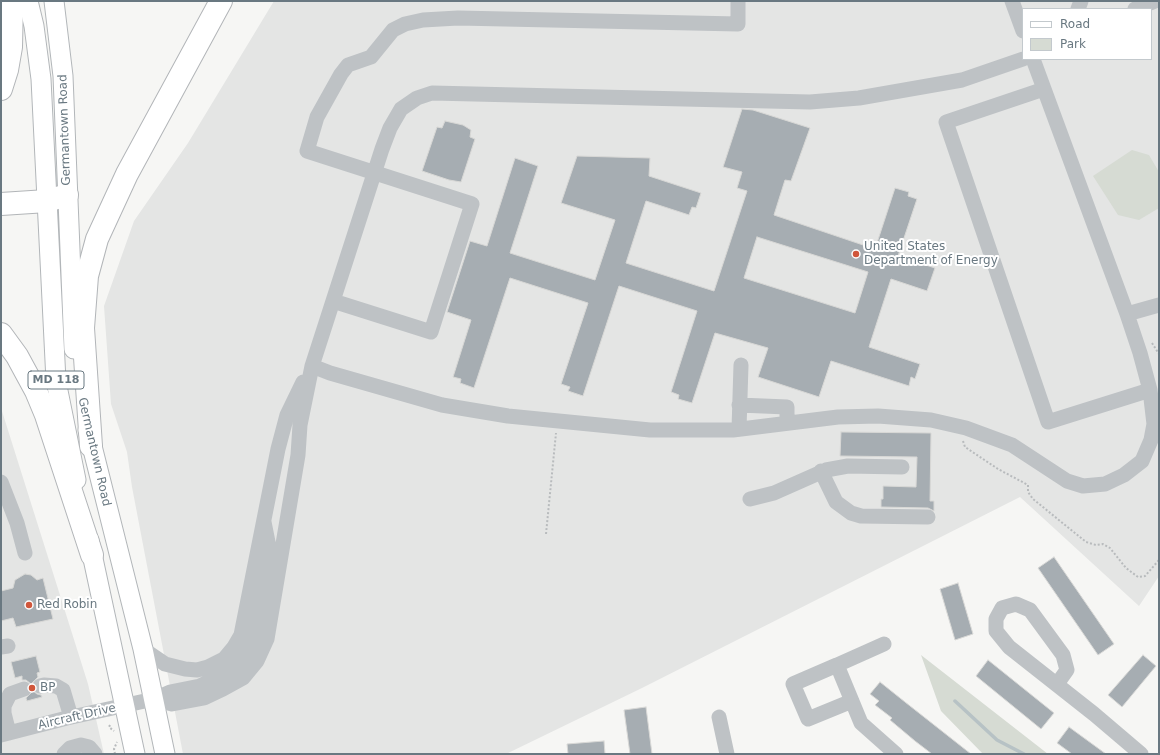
<!DOCTYPE html>
<html>
<head>
<meta charset="utf-8">
<style>
	body { margin:0 }
	#map { position:relative; width:1160px; height:755px; overflow:hidden; background:#f6f6f4; font-family:"DejaVu Sans",sans-serif }
	canvas { display:block }
	.frame { position:absolute; inset:0; border:2px solid #697881; pointer-events:none }
	.legend { position:absolute; left:1022px; top:8px; width:130px; height:52px; box-sizing:border-box; background:#fff; border:1px solid #c3c9cd; margin:0; padding:5px 7px; list-style:none; font-size:12px; color:#697881 }
	.legend li { display:flex; align-items:center; gap:8px; height:20px }
	.legend b { width:20px; border:1px solid #c3c9cd }
</style>
</head>
<body>
<div id="map">
<canvas width="1160" height="755"></canvas>
<div class="frame"></div>
<ul class="legend">
<li><b style="height:5px;background:#fff"></b>Road</li>
<li><b style="height:11px;background:#d6dbd3"></b>Park</li>
</ul>
</div>
<script>
const c = document.querySelector('canvas').getContext('2d');
c.lineJoin = 'round';
function fillPath(path, color) {
  c.fillStyle = color;
  c.fill(path, 'evenodd');
}
function poly(rows) {
  const path = new Path2D();
  for (const r of rows) {
    path.moveTo(r[0], r[1]);
    for (let i = 2; i < r.length; i += 2) path.lineTo(r[i], r[i + 1]);
  }
  return path;
}
function strokePath(path, color, width, dash) {
  c.strokeStyle = color;
  c.lineWidth = width;
  c.lineCap = dash ? 'butt' : 'round';
  c.setLineDash(dash || []);
  c.stroke(path);
}
function label(font, color, halo, rows, align = 'center') {
  c.font = font + ' "DejaVu Sans",sans-serif';
  c.lineWidth = 4;
  c.setLineDash([]);
  c.textBaseline = 'middle';
  c.strokeStyle = halo;
  c.fillStyle = color;
  for (const [text, x, y, turn = 0] of rows) {
    c.save();
    c.translate(x, y);
    c.rotate((+turn || 0) * Math.PI / 180);
    c.textAlign = isNaN(turn) ? turn : align;
    if (halo) c.strokeText(text, 0, 0);
    c.fillText(text, 0, 0);
    c.restore();
  }
}
fillPath(poly([
	[274,1,1159,1,1159,576,1139,606,1020,497,642,688,506,754,183,754,132,487,127,452,111,404,104,306,134,221,188,143],
	[1023,9,1151,9,1151,59,1023,59],
	[1,408,88,684,104,754,1,754]
]), '#e4e5e4');
fillPath(poly([
	[1132,150,1149,155,1159,172,1159,208,1139,220,1118,215,1093,176],
	[921,655,1048,754,983,754,941,711]
]), '#d6dbd3');
strokePath(poly([
	[955,701,997,740,1024,754]
]), '#b7c2c5', 3.5);
const building = poly([
	[742,109,753,110,810,128,791,181,785,180,774,215,875,249,895,188,909,192,908,196,917,199,898,256,935,268,927,291,891,279,869,347,920,364,915,379,911,377,909,386,831,361,819,397,758,377,768,348,715,333,692,403,678,399,679,395,671,392,697,311,619,286,583,396,568,391,570,387,561,384,588,303,510,278,474,388,460,383,461,379,453,377,471,320,447,312,470,241,487,246,515,158,538,166,510,253,595,280,615,220,561,203,577,156,650,158,649,176,701,193,696,208,692,207,689,215,646,201,626,263,714,291,747,191,737,188,742,172,723,167,742,109],
	[757,237,868,272,855,313,744,278,757,237],
	[445,121,463,125,471,130,470,137,475,139,461,182,449,180,422,171,437,127,442,128,445,121],
	[841,432,931,433,930,501,934,501,934,511,928,508,881,507,881,499,883,499,883,486,916,487,917,457,840,456,841,432],
	[1054,557,1114,644,1098,655,1038,568,1054,557],
	[25,574,31,575,37,580,43,578,53,619,16,627,13,618,1,621,1,591,13,588,15,580,25,574],
	[958,583,973,634,955,640,940,589,958,583],
	[1143,655,1156,666,1122,707,1108,695,1143,655],
	[36,656,40,672,37,673,38,677,31,684,26,680,22,680,22,676,15,678,11,662,36,656],
	[988,660,1054,713,1041,729,976,676,988,660],
	[880,682,905,702,971,754,932,754,915,741,890,720,892,718,875,705,879,701,870,694,880,682],
	[33,691,37,694,41,695,42,697,27,701,26,698,33,691],
	[646,707,652,754,630,754,624,710,646,707],
	[1069,727,1106,754,1072,754,1057,743,1069,727],
	[604,741,605,754,568,754,567,744,604,741]
]);
fillPath(building, '#a6adb2');
strokePath(building, '#d8d8d6', 1);
const major = poly([
	[28,1,34,26,41,79,56,381,76,480],
	[54,1,63,76,74,349],
	[88,430,143,649,165,754],
	[89,540,135,754]
]);
const highway = poly([
	[1,89,7,70,11,47,12,1],
	[1,204,47,201,67,195],
	[1,334,17,356,36,391,46,415,92,555],
	[91,446,83,328,87,276,97,239,127,174,221,1]
]);
strokePath(major, '#b2b6b9', 21);
strokePath(highway, '#b2b5b8', 24);
strokePath(poly([
	[1152,343,1159,354],
	[963,441,965,447,998,469,1028,485,1028,492,1033,499,1086,542,1096,545,1103,544,1110,548,1126,568,1138,577,1145,576,1159,560],
	[1159,494,1159,501],
	[546,534,556,433],
	[110,725,109,727,114,731],
	[115,754,114,749,117,742]
]), '#b8bbbd', 2, [2, 2]);
strokePath(poly([
	[1012,1,1023,31],
	[1078,9,1081,1],
	[1135,9,1155,1],
	[1044,89,946,122,1048,422,1150,390],
	[333,301,431,332,472,204,307,151,317,117,341,74,348,65,371,57,393,30,405,24,423,20,458,18,738,24,738,1],
	[1127,314,1159,305],
	[312,366,330,373,442,405,508,416,650,430,733,430,838,417,878,416,931,420,966,428,1012,445,1067,481,1083,486,1105,484,1124,475,1142,461,1151,440,1154,424,1150,390,1140,353,1127,314,1033,59],
	[739,405,787,407,787,423],
	[739,429,741,365],
	[821,471,836,502,851,513,861,516,928,517],
	[1,482,17,523,25,553],
	[750,499,774,493,826,470,848,466,902,467],
	[884,644,837,665,861,723,896,754],
	[1,647,8,646],
	[143,649,165,664,185,669,197,670,208,667,224,659,234,647,241,635,278,449,287,415,303,382],
	[837,665,793,684,808,719,852,701],
	[1057,684,1067,670,1063,655,1030,610,1016,604,1002,608,996,619,996,631,1009,647,1094,714,1141,754],
	[40,686,44,685,56,686,63,690,71,717],
	[154,699,172,704,204,698,223,689,243,678,257,661,267,639,298,455,300,425,312,366,382,149,390,128,401,109,417,98,432,93,810,102,859,98,962,80,1023,59],
	[719,717,727,754],
	[9,733,4,713,4,706,10,694,24,689],
	[1,735,67,718,154,699,170,692,200,686,230,671,246,655,255,632,270,552,264,522],
	[64,754,70,748,81,745,89,747,95,754]
]), '#bec2c5', 15);
strokePath(major, '#fff', 19);
strokePath(highway, '#fff', 22);
for (const [x, y, r, color] of [
	[856,254,4,"#d0563b"],
	[29,605,4,"#d0563b"],
	[32,688,4,"#d0563b"]
]) {
  const dot = new Path2D();
  dot.arc(x, y, r, 0, 2 * Math.PI);
  c.fillStyle = color;
  c.fill(dot);
  strokePath(dot, '#fff', 1.5);
}
for (const [x, y, w] of [
	[56,380,56]
]) {
  const box = new Path2D();
  box.roundRect(x - w / 2, y - 9, w, 18, 3);
  c.fillStyle = '#fff';
  c.fill(box);
  strokePath(box, '#697881', 1);
}
label('bold 11px', '#697881', null, [
	["MD 118",56,380]
]);
label('12px', '#697881', '#fff', [
	["Germantown Road",65,130,-92],
	["Germantown Road",94,452,77],
	["Aircraft Drive",77,717,-13]
]);
label('12px', '#697881', '#fff', [
	["United States",864,247],
	["Department of Energy",864,261],
	["Red Robin",37,605],
	["BP",40,688]
], 'left');
</script>
</body>
</html>
